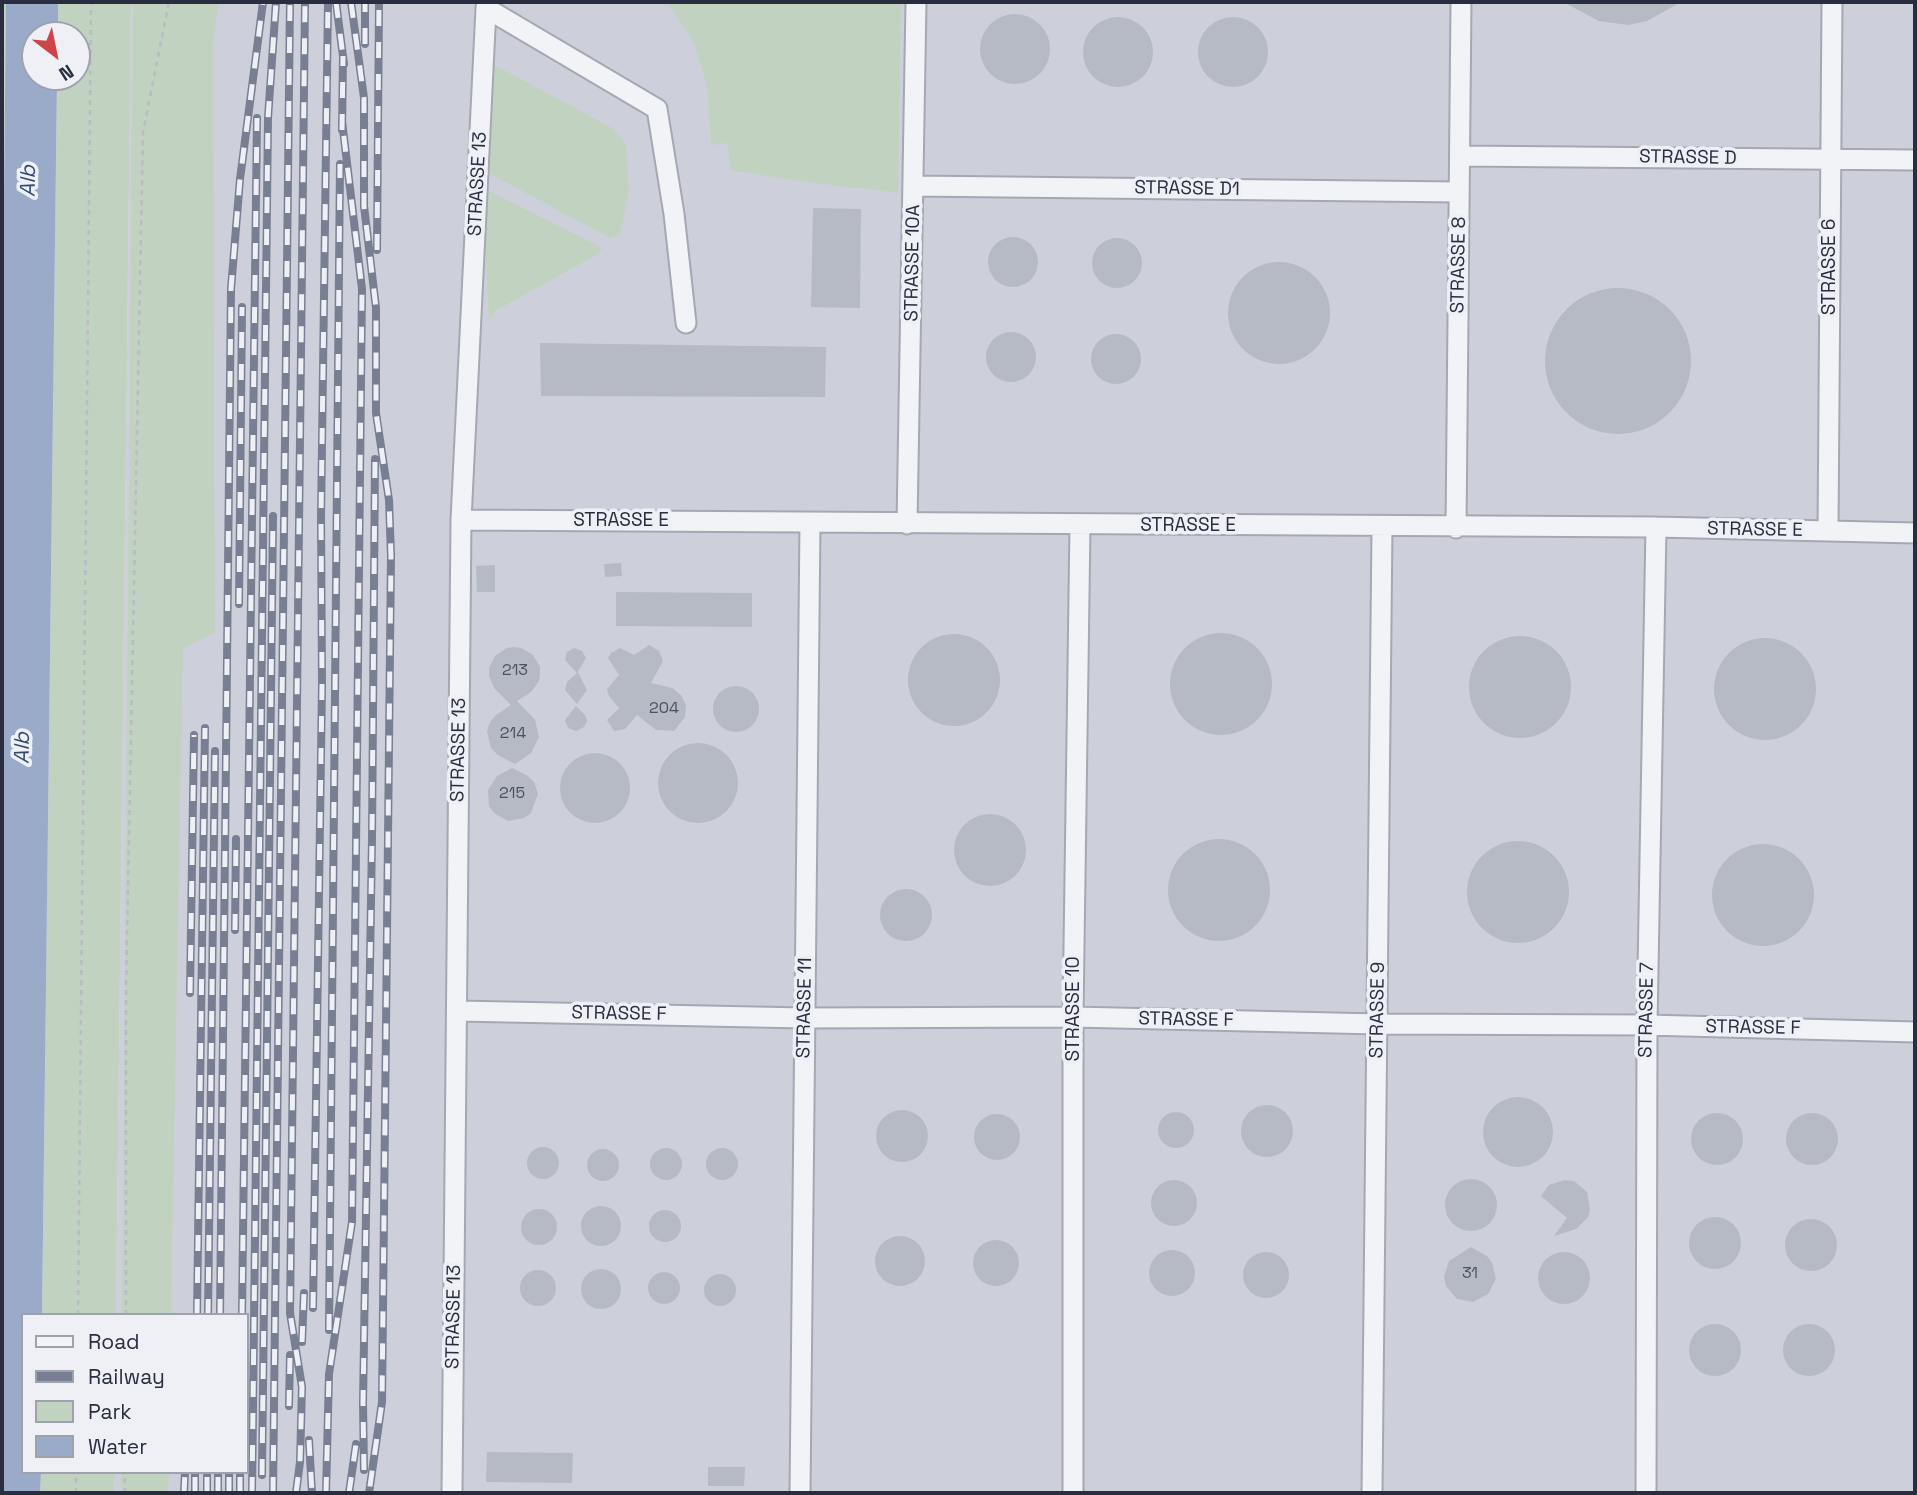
<!DOCTYPE html>
<html>
<head>
<meta charset="utf-8">
<style>
	body { margin:0 }
	#map { position:relative; width:1917px; height:1495px; overflow:hidden; background:#dfe1e8; font-family:"Space Grotesk",sans-serif }
	canvas { display:block }
	.frame { position:absolute; inset:0; border:4px solid #282e3f; pointer-events:none }
	.legend { position:absolute; left:21px; top:1313px; width:228px; height:161px; box-sizing:border-box; background:#eef0f6; border:2px solid #9fa2ad; margin:0; padding:9px 12px; list-style:none; font-size:21px; color:#282e3f }
	.legend li { display:flex; align-items:center; gap:14px; height:35px }
	.legend b { width:35px; border:2px solid #9fa2ad }
	.north { position:absolute; left:21px; top:21px; width:70px; height:70px; box-sizing:border-box; background:#eef0f6; border:2px solid #9fa2ad; border-radius:50%; rotate:148deg; font-size:19px; font-weight:700; line-height:28px; text-align:center; color:#282e3f }
	.north::after { content:''; display:block; margin:auto; width:24px; height:32px; background:#ce4249; clip-path:polygon(50% 0,100% 100%,50% 72%,0 100%) }
</style>
</head>
<body>
<div id="map">
<canvas width="1917" height="1495"></canvas>
<div class="frame"></div>
<ul class="legend">
<li><b style="height:9px;background:#f1f3f6"></b>Road</li>
<li><b style="height:9px;background:#787f92"></b>Railway</li>
<li><b style="height:19px;background:#c2d2c0"></b>Park</li>
<li><b style="height:19px;background:#99abc9"></b>Water</li>
</ul>
<div class="north">N</div>
</div>
<script>
const c = document.querySelector('canvas').getContext('2d');
c.lineJoin = 'round';
function fillPath(path, color) {
  c.fillStyle = color;
  c.fill(path, 'evenodd');
}
function poly(rows) {
  const path = new Path2D();
  for (const r of rows) {
    if (r.length === 3) {
      path.moveTo(r[0] + r[2], r[1]);
      path.arc(r[0], r[1], r[2], 0, 2 * Math.PI);
      continue;
    }
    path.moveTo(r[0], r[1]);
    for (let i = 2; i < r.length; i += 2) path.lineTo(r[i], r[i + 1]);
  }
  return path;
}
function strokePath(path, color, width, dash) {
  c.strokeStyle = color;
  c.lineWidth = width;
  c.lineCap = dash ? 'butt' : 'round';
  c.setLineDash(dash || []);
  c.stroke(path);
}
function label(font, color, halo, rows, align = 'center') {
  c.font = font + ' "Space Grotesk",sans-serif';
  c.lineWidth = 7;
  c.setLineDash([]);
  c.textBaseline = 'middle';
  c.strokeStyle = halo;
  c.fillStyle = color;
  for (const [text, x, y, turn = 0] of rows) {
    c.save();
    c.translate(x, y);
    c.rotate((+turn || 0) * Math.PI / 180);
    c.textAlign = isNaN(turn) ? turn : align;
    if (halo) c.strokeText(text, 0, 0);
    c.fillText(text, 0, 0);
    c.restore();
  }
}
fillPath(poly([
	[131,2,1915,2,1915,1493,114,1493,115,1472,247,1472,247,1315,116,1315]
]), '#cdd0da');
fillPath(poly([
	[2,2,6,2,2,387],
	[58,2,131,2,116,1315,42,1315,57,77,77,77,77,35,58,35],
	[133,2,219,2,213,43,215,632,183,648,171,1315,122,1315],
	[667,2,901,2,898,193,798,181,731,170,727,143,711,145,707,86,694,42],
	[491,63,612,128,626,144,629,193,620,234,610,238,483,170],
	[483,188,602,248,598,254,497,310,489,321],
	[41,1472,115,1472,114,1493,40,1493],
	[121,1472,169,1472,168,1493,121,1493]
]), '#c2d2c0');
fillPath(poly([
	[6,2,58,2,58,35,35,35,35,77,57,77,42,1315,23,1315,23,1472,41,1472,40,1493,2,1493,2,387]
]), '#99abc9');
fillPath(poly([
	[1563,2,1681,2,1647,21,1628,25,1599,21],
	[1015,49,35],
	[1233,52,35],
	[1118,52,35],
	[813,208,861,209,860,308,811,307],
	[1013,262,25],
	[1117,263,25],
	[1279,313,51],
	[1618,361,73],
	[1011,357,25],
	[1116,359,25],
	[540,343,826,347,825,397,541,396],
	[621,563,622,576,605,577,604,564],
	[495,565,495,592,477,592,476,566],
	[616,592,752,593,752,627,616,626],
	[1221,684,51],
	[954,680,46],
	[1520,687,51],
	[1765,689,51],
	[649,645,659,651,663,661,651,683,672,688,681,695,686,705,685,717,674,731,656,730,637,715,625,729,614,731,607,720,619,708,609,696,607,689,619,675,608,658,611,653,620,648,634,655],
	[514,647,521,648,533,655,540,667,540,674,539,681,531,692,517,701,535,720,539,737,531,753,515,764,498,755,491,748,487,731,490,722,496,715,511,705,494,688,489,675,489,668,495,656,507,648],
	[574,648,582,651,586,658,577,673,565,660,567,652],
	[578,672,587,690,577,704,565,690,567,682],
	[736,709,23],
	[576,706,585,715,587,721,584,727,576,731,568,728,565,720],
	[698,783,40],
	[595,788,35],
	[512,768,528,776,534,782,538,794,531,813,524,818,508,821,494,813,489,806,488,790,497,776],
	[990,850,36],
	[1219,890,51],
	[1518,892,51],
	[1763,895,51],
	[906,915,26],
	[1518,1132,35],
	[1267,1131,26],
	[902,1136,26],
	[1176,1130,18],
	[1812,1139,26],
	[1717,1139,26],
	[997,1137,23],
	[543,1163,16],
	[666,1164,16],
	[722,1164,16],
	[603,1165,16],
	[1471,1205,26],
	[1565,1180,1574,1181,1587,1192,1590,1209,1588,1217,1576,1229,1554,1236,1567,1218,1541,1196,1549,1185],
	[1174,1203,23],
	[601,1226,20],
	[539,1227,18],
	[665,1226,16],
	[1715,1243,26],
	[1811,1245,26],
	[900,1261,25],
	[996,1263,23],
	[1471,1247,1487,1256,1492,1263,1496,1279,1488,1294,1473,1302,1457,1299,1446,1286,1444,1277,1449,1261],
	[1172,1273,23],
	[1564,1278,26],
	[1266,1275,23],
	[601,1289,20],
	[538,1288,18],
	[664,1288,16],
	[720,1290,16],
	[1715,1350,26],
	[1809,1350,26],
	[487,1452,573,1453,572,1483,486,1482],
	[708,1467,745,1467,744,1486,708,1486]
]), '#b6bac5');
const minor = poly([
	[487,2,486,8,657,109,674,214,686,323],
	[1460,156,1915,160],
	[915,186,1459,192],
	[461,520,1656,527,1915,533],
	[907,524,916,2],
	[1456,528,1461,2],
	[1828,531,1832,2],
	[457,1011,805,1018,1073,1017,1378,1024,1647,1025,1915,1032],
	[452,1493,461,520,486,8],
	[800,1493,810,523],
	[1073,1493,1073,1017,1080,525],
	[1372,1493,1382,527],
	[1646,1493,1647,1025,1656,527]
]);
strokePath(minor, '#a4a8b2', 23);
strokePath(poly([
	[78,1315,91,2],
	[126,1315,126,988,143,132,169,2],
	[76,1493,76,1472],
	[125,1493,125,1472]
]), '#b9bcc3', 2.5, [5, 5]);
strokePath(minor, '#f1f3f6', 19);
const rail = poly([
	[336,2,344,64],
	[351,2,364,98,364,206,376,308,376,413,389,500,391,556,382,1402,369,1493],
	[365,44,365,2],
	[342,130,343,56],
	[377,250,379,2],
	[239,604,242,307],
	[235,930,236,839],
	[190,993,194,735],
	[313,1308,322,685,321,518,328,2],
	[197,1315,205,728],
	[208,1315,215,751],
	[220,1315,231,289,240,179,263,2],
	[242,1315,257,118],
	[329,1330,340,164],
	[302,1342,304,1293],
	[289,1406,290,1355],
	[309,1440,312,1493],
	[364,1470,363,1403,372,838,375,459],
	[262,1475,273,516],
	[184,1493,185,1472],
	[195,1493,195,1472],
	[207,1493,207,1472],
	[218,1493,218,1472],
	[229,1493,229,1472],
	[240,1493,240,1472],
	[252,1493,268,118,276,2],
	[273,1493,290,2],
	[296,1493,300,1462,302,1387,290,1313,305,2],
	[326,1493,329,1374,352,1222,362,289,342,121],
	[349,1493,356,1444]
]);
strokePath(rail, '#787f92', 8);
strokePath(rail, '#eef0f6', 5, [16]);
label('16px', '#4c5160', null, [
	["213",515,671],
	["204",664,709],
	["214",513,734],
	["215",512,794],
	["31",1470,1274]
]);
label('19px', '#282e3f', '#eef0f6', [
	["STRASSE D",1688,158,1],
	["STRASSE 13",478,184,-87],
	["STRASSE D1",1187,189,1],
	["STRASSE 10A",913,263,-89],
	["STRASSE 8",1459,265,-89],
	["STRASSE 6",1830,267,-90],
	["STRASSE E",621,521],
	["STRASSE E",1188,526],
	["STRASSE E",1755,530,1],
	["STRASSE 13",459,750,-89],
	["STRASSE 11",805,1008,-89],
	["STRASSE 10",1074,1009,-90],
	["STRASSE 9",1378,1010,-89],
	["STRASSE 7",1647,1010,-89],
	["STRASSE F",619,1014,1],
	["STRASSE F",1186,1020,1],
	["STRASSE F",1753,1028,1],
	["STRASSE 13",454,1317,-89]
]);
label('italic 21px', '#324873', '#eef0f6', [
	["Alb",29,181,-89],
	["Alb",23,748,-89]
]);
</script>
</body>
</html>
